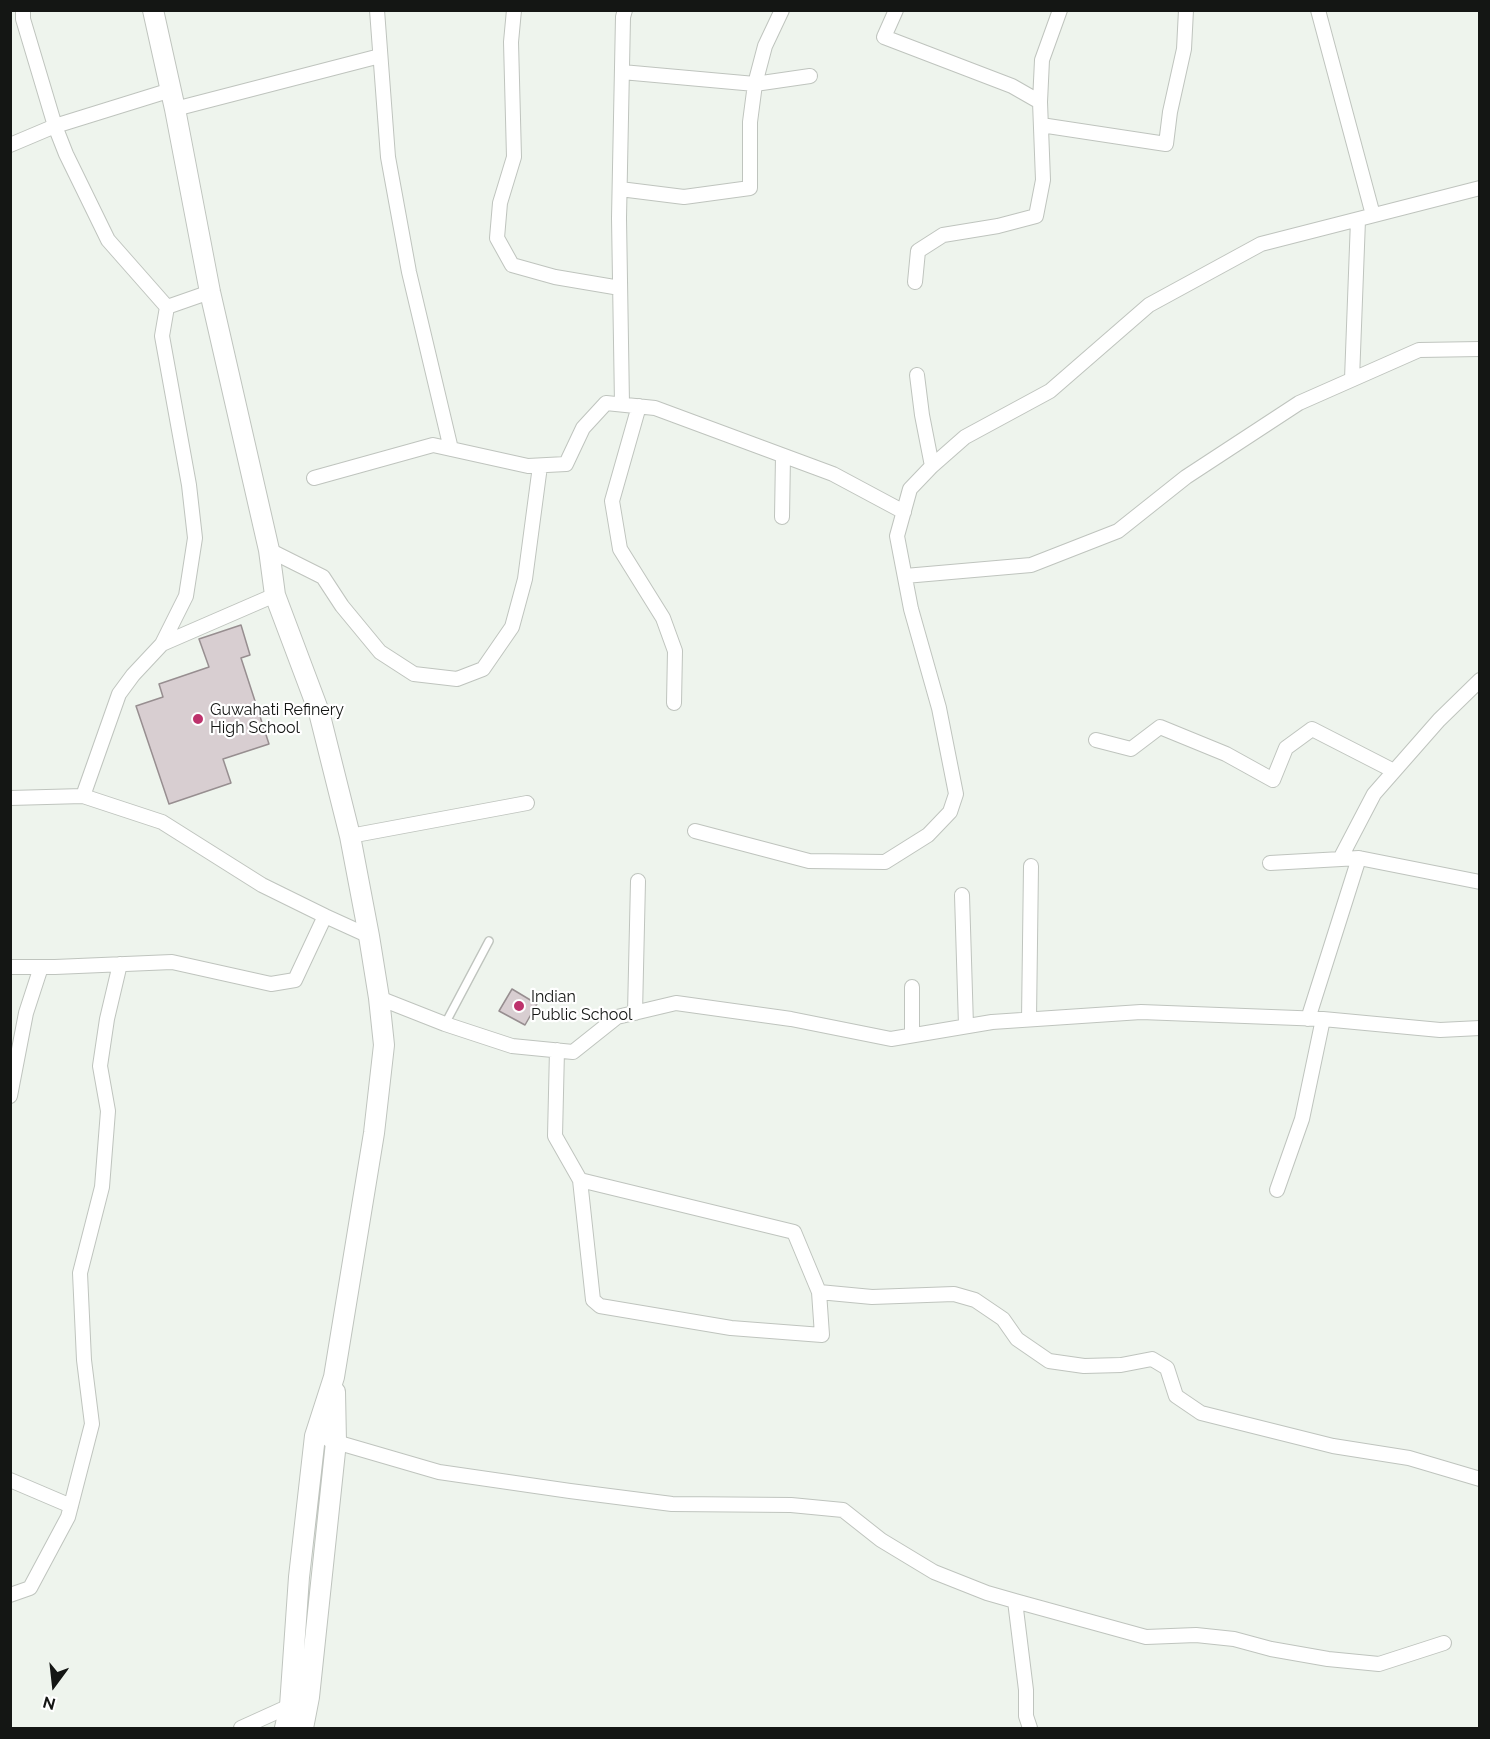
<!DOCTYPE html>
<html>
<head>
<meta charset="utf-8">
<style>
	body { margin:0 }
	#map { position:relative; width:1490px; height:1739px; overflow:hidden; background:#eef4ed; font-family:Raleway,sans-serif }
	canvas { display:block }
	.frame { position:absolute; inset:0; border:12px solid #141614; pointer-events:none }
	.north { position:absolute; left:24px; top:1655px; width:60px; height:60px; -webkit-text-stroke:4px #fff; paint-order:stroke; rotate:195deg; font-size:16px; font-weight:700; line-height:24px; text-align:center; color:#141614 }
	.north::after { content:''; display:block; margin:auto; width:21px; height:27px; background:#141614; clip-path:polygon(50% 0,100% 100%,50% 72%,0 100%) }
</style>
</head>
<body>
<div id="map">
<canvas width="1490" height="1739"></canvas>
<div class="frame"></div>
<div class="north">N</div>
</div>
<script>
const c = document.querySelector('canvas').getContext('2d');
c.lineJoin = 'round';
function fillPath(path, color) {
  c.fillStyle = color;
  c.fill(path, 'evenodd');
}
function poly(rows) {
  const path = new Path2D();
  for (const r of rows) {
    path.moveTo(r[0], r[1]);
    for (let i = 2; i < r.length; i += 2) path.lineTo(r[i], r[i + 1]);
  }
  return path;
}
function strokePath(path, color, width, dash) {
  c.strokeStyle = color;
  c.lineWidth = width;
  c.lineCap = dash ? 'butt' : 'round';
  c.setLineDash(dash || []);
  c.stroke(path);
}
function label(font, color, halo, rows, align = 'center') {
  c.font = font + ' Raleway,sans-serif';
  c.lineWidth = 4.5;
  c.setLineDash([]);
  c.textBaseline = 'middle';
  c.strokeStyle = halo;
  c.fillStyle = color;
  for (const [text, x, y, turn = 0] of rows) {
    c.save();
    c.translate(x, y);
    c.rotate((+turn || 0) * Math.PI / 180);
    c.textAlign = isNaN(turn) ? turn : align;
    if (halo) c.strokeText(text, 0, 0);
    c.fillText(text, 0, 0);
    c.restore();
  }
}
const building = poly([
	[241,625,250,655,241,658,269,744,223,759,231,783,169,804,136,706,163,697,159,684,209,667,199,639,241,625],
	[512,989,537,1004,525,1025,499,1011,512,989]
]);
fillPath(building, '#d8ced1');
strokePath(building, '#978e90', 1.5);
const lane = poly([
	[445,1024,489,941]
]);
const street = poly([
	[23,10,23,19,55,126,66,154,108,240,167,307],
	[377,10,388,157,409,272,451,449],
	[514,10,511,42,514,157,500,203,497,238,512,265,555,277,620,288],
	[896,10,884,37,1012,86,1040,102],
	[1318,10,1373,215],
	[622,72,755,84,810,76],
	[175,109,380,56],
	[1041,125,1166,144,1170,112,1184,49,1186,10],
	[10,145,55,126,171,90],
	[620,189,684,197,750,188,750,122,755,84,765,46,782,10],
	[915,282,918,251,943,235,998,226,1036,216,1043,180,1040,102,1042,60,1060,10],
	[917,375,922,415,932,466],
	[1352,379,1358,220],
	[622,404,619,218,623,17,625,10],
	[639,406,612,501,620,549,663,618,675,651,674,703],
	[314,478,433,445,528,466,566,464,583,428,606,403,655,408,833,474,904,512],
	[782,517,783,456],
	[269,550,323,577,342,606,380,652,414,674,457,679,483,669,512,627,525,579,540,466],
	[905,576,1031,565,1118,531,1186,477,1299,403,1419,350,1480,349],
	[162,644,186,596,195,538,189,485,162,336,167,307,210,292],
	[1096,740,1131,749,1160,727,1226,754,1273,780,1286,748,1312,729,1394,771],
	[83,796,119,694,133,675,162,644,275,595],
	[10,798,83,796,162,822,262,885,325,916],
	[695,831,809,861,885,862,928,835,950,812,956,794,939,708,911,609,897,536,910,489,932,466,965,437,1050,391,1149,305,1261,244,1480,188],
	[350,836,527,803],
	[1340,859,1374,794,1439,720,1480,680],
	[1270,863,1359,858,1480,882],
	[962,895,966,1026],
	[10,967,55,967,172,962,271,984,295,980,325,916,369,936],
	[912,987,912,1035],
	[379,998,445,1024,512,1046,573,1052,617,1017,676,1003,791,1019,891,1039,992,1022,1141,1012,1323,1019,1440,1030,1480,1028],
	[635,1013,638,881],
	[1029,1019,1031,866],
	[1308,1019,1359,858],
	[557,1050,555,1136,580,1180,794,1232,819,1292,822,1335,731,1328,600,1306,593,1300,580,1180],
	[10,1096,26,1013,41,967],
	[1277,1190,1302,1119,1323,1019],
	[819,1292,872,1297,954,1294,975,1300,1003,1319,1017,1339,1049,1361,1084,1366,1121,1365,1152,1359,1167,1368,1176,1396,1201,1413,1333,1446,1409,1458,1480,1479],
	[329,1440,439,1472,570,1491,672,1504,791,1505,843,1510,881,1540,934,1572,987,1593,1015,1601,1026,1690,1026,1716,1030,1728],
	[10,1480,71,1506],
	[10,1595,30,1588,68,1517,92,1424,84,1360,80,1273,102,1187,108,1111,100,1066,107,1019,120,964],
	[1015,1601,1146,1637,1196,1635,1234,1639,1271,1649,1328,1659,1379,1664,1444,1643],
	[241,1728,294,1704]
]);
const secondary = poly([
	[153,10,175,109,210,292,269,550,275,595,319,712,350,836,369,936,379,998,384,1045,374,1133,334,1377,315,1436,299,1577,290,1706,285,1728],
	[303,1728,309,1697,336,1442,335,1392]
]);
strokePath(lane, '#bfc4be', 10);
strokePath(street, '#bfc4be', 16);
strokePath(secondary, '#bfc4be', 22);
strokePath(lane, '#fff', 7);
strokePath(street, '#fff', 14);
strokePath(secondary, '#fff', 20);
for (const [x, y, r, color] of [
	[198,719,6,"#bd326c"],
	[519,1006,6,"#bd326c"]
]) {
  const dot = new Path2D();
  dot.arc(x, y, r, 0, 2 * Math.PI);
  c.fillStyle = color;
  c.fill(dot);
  strokePath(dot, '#fff', 2);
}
label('16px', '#141614', '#fff', [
	["Guwahati Refinery",210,710],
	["High School",210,728],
	["Indian",531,997],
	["Public School",531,1015]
], 'left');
</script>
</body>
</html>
